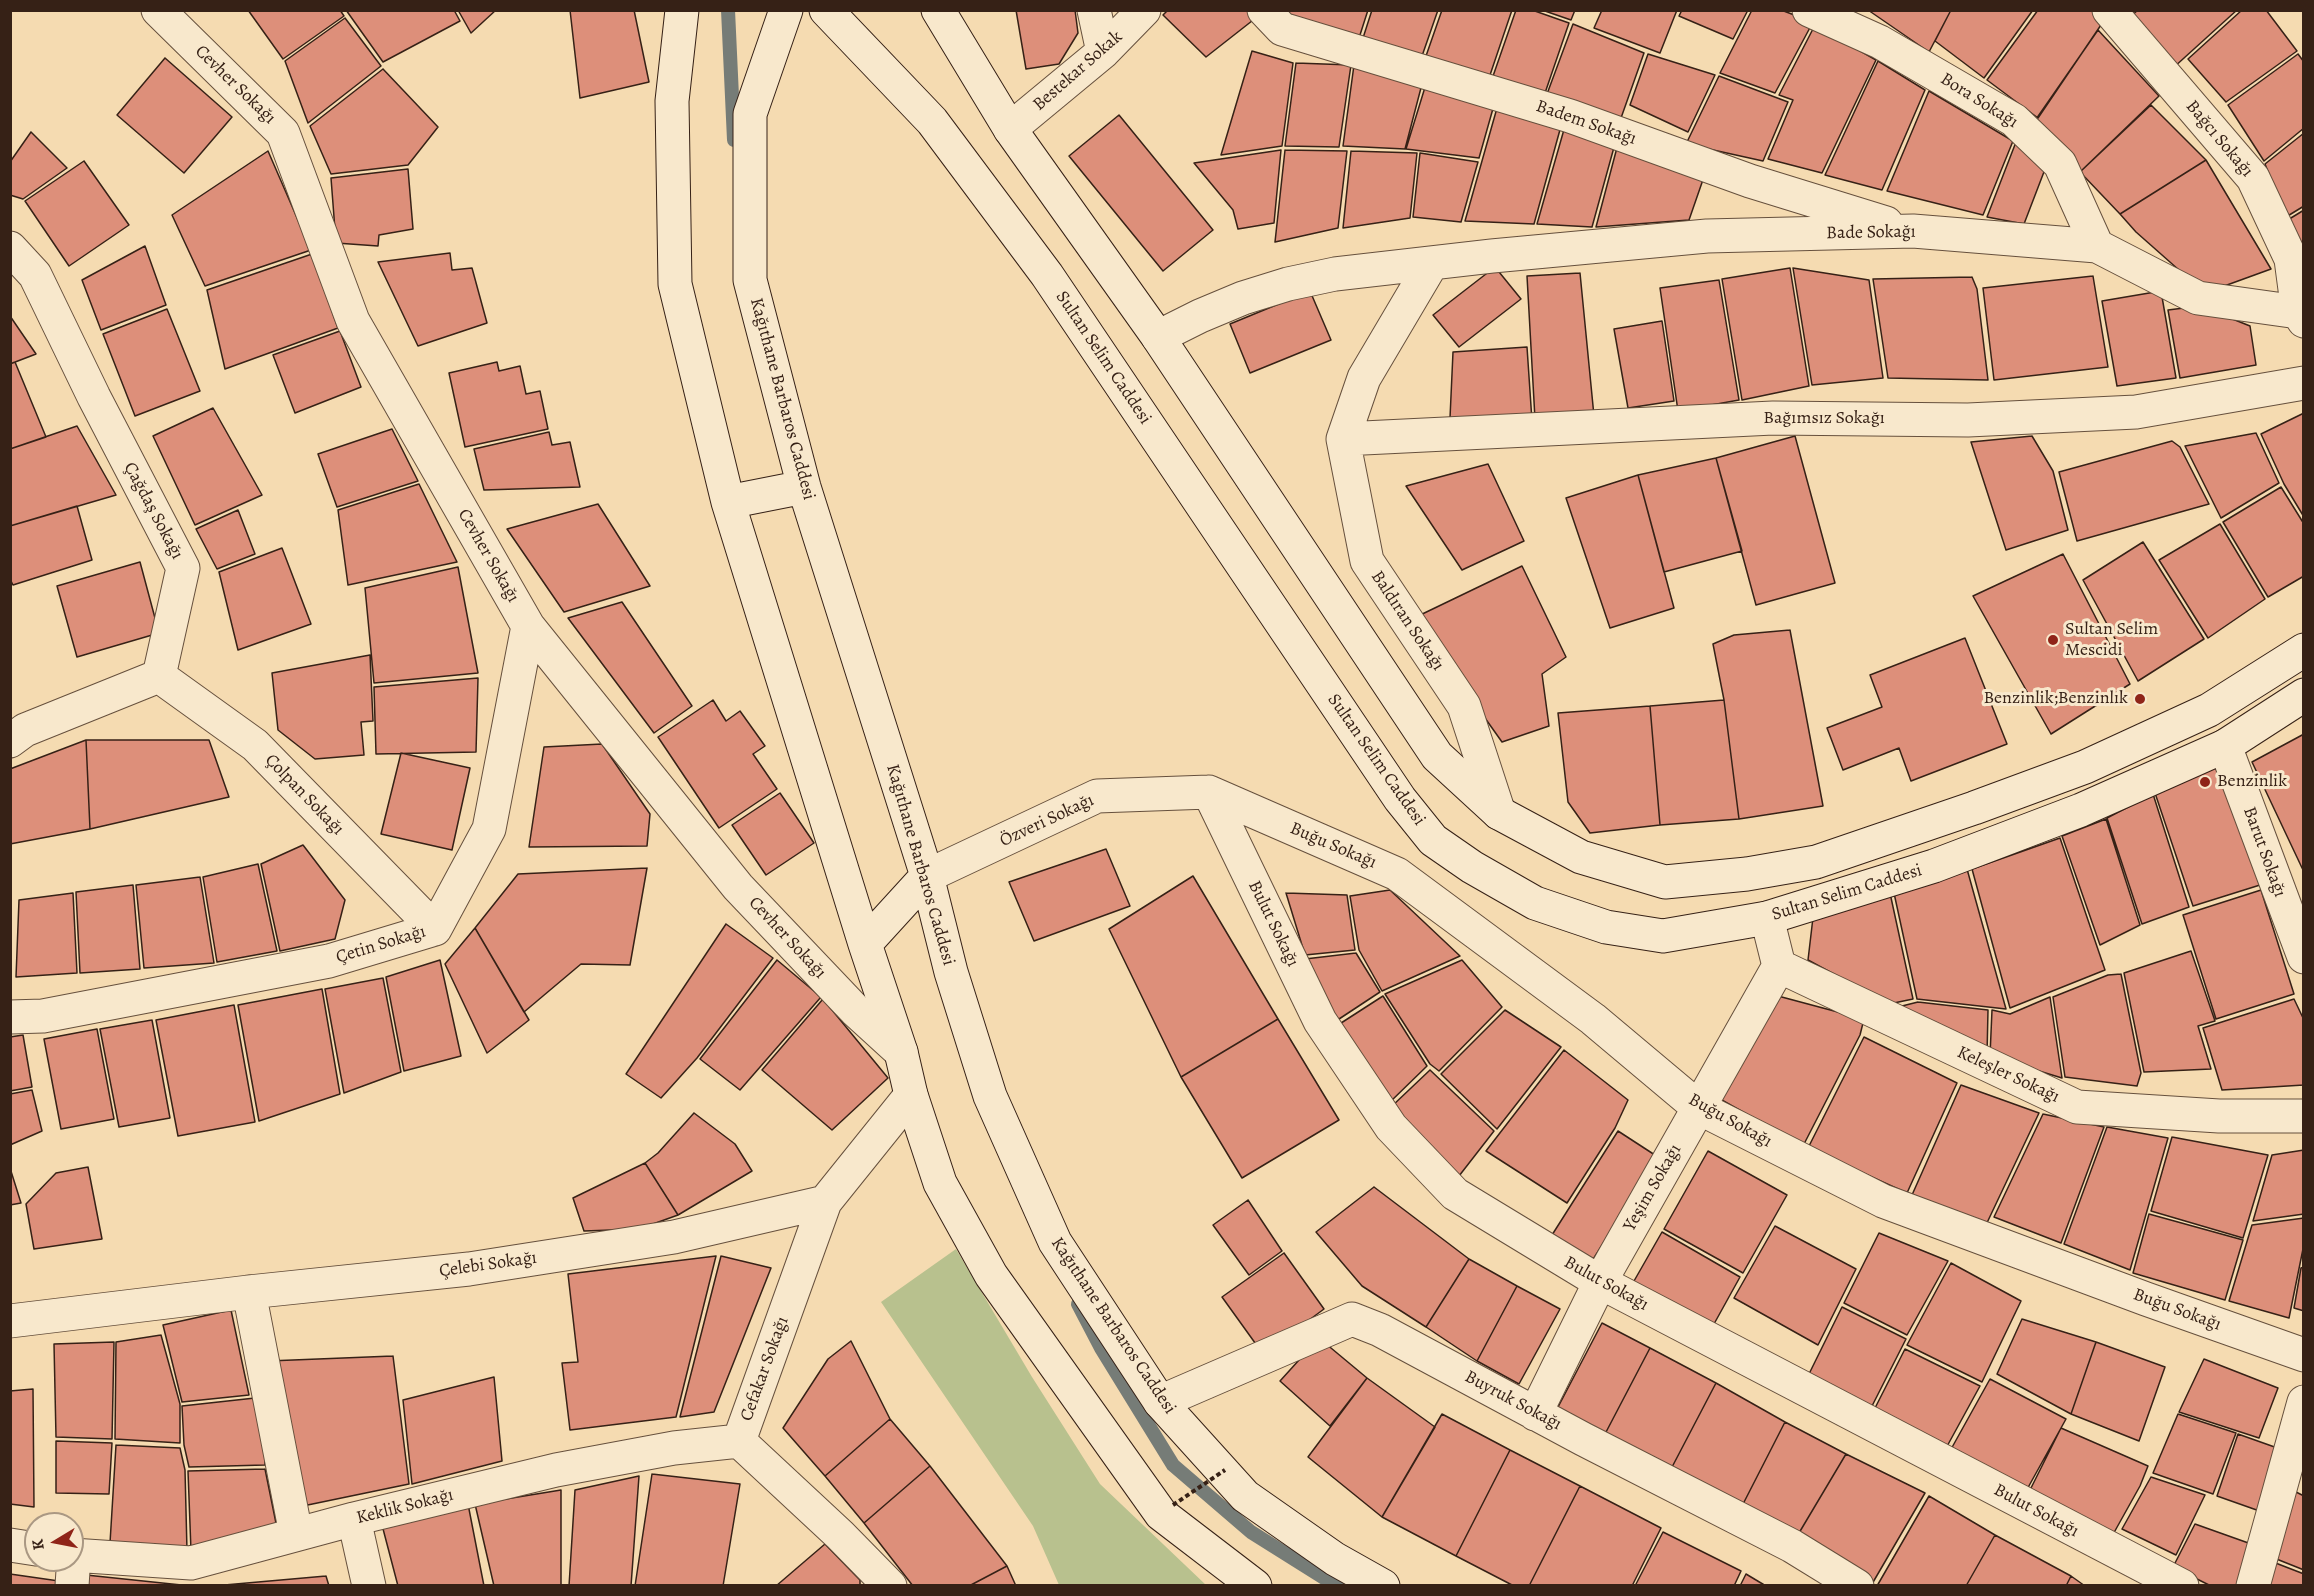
<!DOCTYPE html>
<html>
<head>
<meta charset="utf-8">
<style>
	body { margin:0 }
	#map { position:relative; width:2314px; height:1596px; overflow:hidden; background:#f5dbb1; font-family:Alegreya,serif }
	canvas { display:block }
	.frame { position:absolute; inset:0; border:12px solid #362116; pointer-events:none }
	.north { position:absolute; left:24px; top:1512px; width:60px; height:60px; box-sizing:border-box; background:#f8e8cc; border:2px solid #aa9883; border-radius:50%; rotate:260deg; font-size:16px; font-weight:700; line-height:24px; text-align:center; color:#362116 }
	.north::after { content:''; display:block; margin:auto; width:21px; height:27px; background:#8f2418; clip-path:polygon(50% 0,100% 100%,50% 72%,0 100%) }
</style>
</head>
<body>
<div id="map">
<canvas width="2314" height="1596"></canvas>
<div class="frame"></div>
<div class="north">K</div>
</div>
<script>
const c = document.querySelector('canvas').getContext('2d');
c.lineJoin = 'round';
function fillPath(path, color) {
  c.fillStyle = color;
  c.fill(path, 'evenodd');
}
function poly(rows) {
  const path = new Path2D();
  for (const r of rows) {
    path.moveTo(r[0], r[1]);
    for (let i = 2; i < r.length; i += 2) path.lineTo(r[i], r[i + 1]);
  }
  return path;
}
function strokePath(path, color, width, dash) {
  c.strokeStyle = color;
  c.lineWidth = width;
  c.lineCap = dash ? 'butt' : 'round';
  c.setLineDash(dash || []);
  c.stroke(path);
}
function label(font, color, halo, rows, align = 'center') {
  c.font = font + ' Alegreya,serif';
  c.lineWidth = 6;
  c.setLineDash([]);
  c.textBaseline = 'middle';
  c.strokeStyle = halo;
  c.fillStyle = color;
  for (const [text, x, y, turn = 0] of rows) {
    c.save();
    c.translate(x, y);
    c.rotate((+turn || 0) * Math.PI / 180);
    c.textAlign = isNaN(turn) ? turn : align;
    if (halo) c.strokeText(text, 0, 0);
    c.fillText(text, 0, 0);
    c.restore();
  }
}
fillPath(poly([
	[956,1249,1032,1377,1100,1484,1206,1585,1059,1585,1033,1526,881,1302]
]), '#b8c18e');
strokePath(poly([
	[728,10,734,140],
	[1078,1304,1101,1348,1173,1465,1251,1532,1337,1586]
]), '#767c77', 14);
const building = poly([
	[248,10,340,10,344,16,283,59,248,10],
	[346,10,454,10,460,21,383,62,346,10],
	[458,10,496,10,471,33,458,10],
	[570,10,634,10,649,82,580,98,570,10],
	[1016,10,1075,10,1078,33,1059,64,1026,69,1016,10],
	[1168,10,1250,10,1257,17,1206,57,1163,15,1168,10],
	[1275,10,1368,10,1359,38,1275,10],
	[1372,10,1438,10,1422,56,1363,38,1372,10],
	[1442,10,1512,10,1489,78,1426,56,1442,10],
	[1516,10,1532,10,1569,23,1545,93,1492,79,1516,10],
	[1542,10,1575,10,1571,20,1542,10],
	[1602,10,1677,10,1660,53,1594,28,1602,10],
	[1682,10,1748,10,1733,39,1679,16,1682,10],
	[1752,10,1781,10,1813,22,1775,93,1720,73,1752,10],
	[1868,10,1951,10,1929,52,1868,10],
	[1951,10,2033,10,1984,78,1935,41,1951,10],
	[2038,10,2093,10,2103,22,2038,118,1987,80,2038,10],
	[2138,10,2237,10,2173,68,2130,17,2138,10],
	[2242,10,2266,10,2297,51,2226,102,2188,59,2242,10],
	[345,18,381,66,308,123,285,61,345,18],
	[1573,24,1644,53,1621,118,1547,94,1573,24],
	[1815,25,1876,60,1822,173,1768,159,1793,100,1779,95,1815,25],
	[2098,30,2159,96,2080,172,2032,125,2098,30],
	[1252,51,1293,63,1282,146,1221,155,1252,51],
	[1648,54,1715,75,1688,132,1630,105,1648,54],
	[2298,54,2304,62,2304,128,2264,161,2228,105,2298,54],
	[165,58,232,117,184,173,117,115,165,58],
	[1878,61,1925,90,1882,190,1825,175,1878,61],
	[1296,63,1351,65,1339,147,1285,146,1296,63],
	[1354,65,1422,84,1405,149,1343,146,1354,65],
	[383,69,438,127,408,165,331,174,310,126,383,69],
	[1719,76,1788,102,1763,161,1686,144,1719,76],
	[1426,84,1494,105,1479,158,1406,149,1426,84],
	[1929,91,2013,141,1983,215,1887,191,1929,91],
	[2151,105,2206,160,2120,214,2080,172,2151,105],
	[1497,108,1561,126,1534,224,1465,221,1497,108],
	[1119,115,1213,230,1163,271,1069,156,1119,115],
	[1565,126,1616,140,1592,227,1537,224,1565,126],
	[31,132,67,168,23,199,10,195,10,162,31,132],
	[2304,133,2304,206,2286,217,2265,164,2304,133],
	[1619,140,1706,171,1689,220,1596,227,1619,140],
	[2016,142,2047,164,2024,224,1987,217,2016,142],
	[1281,150,1274,223,1238,229,1233,210,1194,163,1281,150],
	[1285,150,1347,151,1338,228,1275,242,1285,150],
	[268,151,311,250,205,286,172,215,268,151],
	[1351,151,1417,153,1410,218,1343,228,1351,151],
	[1420,153,1478,162,1461,222,1413,217,1420,153],
	[2206,160,2271,269,2205,293,2136,232,2120,214,2206,160],
	[84,161,129,225,69,266,25,201,84,161],
	[408,169,413,229,379,235,378,246,336,243,331,178,408,169],
	[2304,210,2304,263,2286,221,2304,210],
	[145,246,166,305,101,330,82,280,145,246],
	[450,253,452,270,472,268,487,323,418,346,378,262,450,253],
	[312,254,338,328,225,369,207,290,312,254],
	[1495,267,1521,299,1459,347,1433,315,1495,267],
	[1790,268,1809,386,1742,400,1722,279,1790,268],
	[1793,268,1869,280,1883,378,1812,385,1793,268],
	[1580,273,1594,416,1535,419,1527,276,1580,273],
	[2093,276,2108,367,1994,380,1983,288,2093,276],
	[1972,277,1977,289,1988,380,1888,378,1873,279,1972,277],
	[1719,280,1739,400,1678,411,1660,288,1719,280],
	[1310,291,1331,340,1250,373,1230,324,1310,291],
	[2161,291,2176,378,2117,386,2102,301,2161,291],
	[2200,306,2250,326,2256,365,2180,378,2168,310,2200,306],
	[167,309,200,391,135,416,103,334,167,309],
	[10,316,36,354,10,364,10,316],
	[1662,321,1674,401,1628,408,1614,329,1662,321],
	[340,331,361,387,295,413,273,355,340,331],
	[1527,347,1532,421,1450,418,1453,352,1527,347],
	[15,362,46,437,10,449,10,364,15,362],
	[497,362,499,371,520,366,526,394,540,391,548,429,465,447,449,373,497,362],
	[213,408,262,495,195,525,153,436,213,408],
	[2304,413,2304,517,2284,484,2261,434,2304,413],
	[77,426,116,495,10,526,10,449,77,426],
	[392,429,418,481,337,507,318,454,392,429],
	[549,432,552,445,570,442,580,487,484,490,474,449,549,432],
	[2256,433,2279,483,2221,518,2185,446,2256,433],
	[1795,436,1835,583,1756,605,1716,458,1795,436],
	[2032,436,2053,471,2068,530,2006,550,1971,442,2032,436],
	[2172,441,2180,447,2209,504,2077,541,2059,472,2172,441],
	[1716,458,1742,551,1664,572,1638,475,1716,458],
	[1488,464,1524,541,1462,570,1406,486,1488,464],
	[1638,475,1674,608,1610,628,1566,498,1638,475],
	[419,484,457,562,348,585,338,510,419,484],
	[2281,487,2304,524,2304,576,2268,597,2223,522,2281,487],
	[598,504,650,586,564,612,507,529,598,504],
	[77,506,92,560,13,585,10,579,10,526,77,506],
	[238,510,255,554,217,569,196,529,238,510],
	[2220,524,2265,599,2208,638,2159,560,2220,524],
	[2143,542,2204,639,2138,681,2083,580,2143,542],
	[282,548,311,624,238,650,219,572,282,548],
	[2063,554,2130,684,2051,734,1973,596,2063,554],
	[140,562,159,633,77,657,57,586,140,562],
	[1522,566,1566,657,1542,674,1549,726,1502,742,1414,618,1522,566],
	[458,567,478,673,374,683,365,588,458,567],
	[622,602,692,706,654,733,568,618,622,602],
	[1790,630,1823,806,1739,819,1724,700,1713,644,1734,635,1790,630],
	[1965,638,2007,744,1911,781,1899,748,1843,770,1827,728,1882,707,1870,675,1965,638],
	[370,655,373,721,361,722,364,755,315,759,278,730,272,673,370,655],
	[478,678,476,752,376,754,374,687,478,678],
	[713,700,726,721,740,711,765,746,753,754,777,789,719,828,658,737,713,700],
	[1724,700,1739,819,1660,825,1650,706,1724,700],
	[1650,706,1660,825,1590,833,1568,802,1558,713,1650,706],
	[2304,734,2304,870,2303,870,2252,762,2304,734],
	[86,740,209,740,229,797,90,829,86,740],
	[86,740,90,829,10,844,10,769,86,740],
	[602,744,650,814,647,846,529,847,544,747,602,744],
	[401,753,470,768,452,850,381,834,401,753],
	[2224,760,2260,885,2193,906,2155,793,2224,760],
	[780,793,814,843,766,875,732,825,780,793],
	[2153,794,2189,907,2142,924,2107,818,2153,794],
	[2106,819,2140,925,2100,945,2062,836,2106,819],
	[2060,838,2105,970,2010,1008,1972,869,2060,838],
	[303,845,345,900,335,939,280,951,261,864,303,845],
	[1106,849,1130,906,1034,941,1009,882,1106,849],
	[258,864,277,951,217,962,203,877,258,864],
	[647,868,630,965,581,964,524,1012,475,928,518,874,647,868],
	[1967,869,2006,1009,1917,999,1894,893,1967,869],
	[1193,876,1278,1019,1181,1077,1109,929,1193,876],
	[200,877,214,963,144,968,136,885,200,877],
	[133,885,140,969,80,973,76,892,133,885],
	[1390,890,1460,956,1382,991,1359,950,1350,896,1390,890],
	[2261,890,2294,994,2216,1019,2183,915,2261,890],
	[73,893,77,973,16,977,19,900,73,893],
	[1286,893,1347,895,1355,950,1305,955,1286,893],
	[1890,893,1913,999,1889,1004,1808,960,1814,909,1890,893],
	[726,924,773,958,697,1058,661,1098,626,1074,726,924],
	[475,928,529,1020,487,1053,445,964,475,928],
	[2191,951,2215,1021,2198,1026,2211,1069,2144,1072,2124,973,2191,951],
	[1356,953,1380,992,1336,1021,1305,959,1356,953],
	[440,960,461,1056,404,1071,386,977,440,960],
	[777,960,821,997,740,1090,700,1059,777,960],
	[1462,960,1502,1007,1439,1071,1430,1064,1385,994,1462,960],
	[2121,974,2141,1073,2137,1086,2065,1077,2053,997,2108,975,2121,974],
	[383,978,401,1072,344,1093,325,989,383,978],
	[322,989,340,1094,259,1121,238,1005,322,989],
	[1383,996,1427,1066,1388,1104,1338,1025,1383,996],
	[1778,996,1864,1019,1860,1035,1803,1146,1720,1099,1778,996],
	[2050,997,2062,1078,1990,1056,1992,1010,2010,1014,2050,997],
	[823,999,888,1078,832,1130,762,1070,823,999],
	[2294,999,2304,1020,2304,1085,2222,1090,2203,1028,2294,999],
	[1918,1002,1988,1010,1987,1055,1894,1008,1918,1002],
	[234,1005,255,1122,178,1136,156,1020,234,1005],
	[1505,1010,1561,1047,1497,1129,1441,1074,1505,1010],
	[1278,1019,1339,1120,1242,1178,1181,1077,1278,1019],
	[152,1020,170,1118,119,1127,100,1029,152,1020],
	[97,1029,114,1119,61,1129,44,1039,97,1029],
	[23,1035,32,1087,10,1091,10,1037,23,1035],
	[1864,1037,1957,1083,1907,1193,1808,1148,1864,1037],
	[1564,1050,1628,1100,1615,1128,1567,1203,1486,1151,1564,1050],
	[1430,1070,1494,1131,1459,1176,1391,1107,1430,1070],
	[1961,1085,2039,1113,1985,1227,1912,1195,1961,1085],
	[32,1090,42,1131,10,1145,10,1094,32,1090],
	[694,1113,735,1144,752,1171,678,1215,645,1163,658,1153,694,1113],
	[2043,1114,2104,1127,2061,1243,1994,1217,2043,1114],
	[2107,1127,2168,1138,2130,1270,2064,1244,2107,1127],
	[1618,1131,1658,1157,1592,1261,1552,1235,1618,1131],
	[2172,1137,2268,1155,2243,1238,2151,1211,2172,1137],
	[2304,1150,2304,1214,2253,1221,2272,1155,2304,1150],
	[1708,1151,1787,1195,1743,1273,1664,1229,1708,1151],
	[645,1163,678,1215,639,1229,584,1231,573,1198,645,1163],
	[88,1167,102,1239,34,1249,26,1204,56,1173,88,1167],
	[10,1168,21,1203,10,1205,10,1168],
	[1374,1187,1469,1259,1426,1327,1362,1286,1316,1232,1374,1187],
	[1248,1200,1282,1251,1249,1275,1213,1225,1248,1200],
	[2149,1214,2243,1240,2225,1300,2133,1273,2149,1214],
	[2304,1218,2304,1244,2289,1318,2229,1301,2252,1225,2304,1218],
	[1775,1226,1856,1269,1818,1345,1734,1298,1775,1226],
	[1662,1232,1740,1277,1709,1333,1630,1288,1662,1232],
	[1879,1233,1948,1261,1907,1335,1844,1303,1879,1233],
	[1284,1253,1324,1309,1263,1354,1222,1297,1284,1253],
	[716,1256,676,1417,570,1430,562,1363,578,1362,568,1274,716,1256],
	[721,1256,771,1268,714,1412,680,1417,721,1256],
	[1469,1259,1517,1286,1477,1361,1426,1327,1469,1259],
	[1951,1263,2021,1301,1982,1382,1907,1345,1951,1263],
	[2304,1267,2304,1311,2294,1308,2301,1268,2304,1267],
	[1517,1286,1560,1309,1519,1384,1477,1361,1517,1286],
	[1842,1307,1906,1339,1871,1408,1807,1378,1842,1307],
	[231,1310,249,1395,182,1402,163,1325,231,1310],
	[2022,1319,2096,1342,2071,1414,1997,1374,2022,1319],
	[1602,1323,1650,1348,1605,1434,1557,1409,1602,1323],
	[161,1335,180,1404,180,1443,115,1439,116,1342,161,1335],
	[1319,1338,1367,1378,1330,1426,1280,1381,1319,1338],
	[851,1341,890,1419,825,1476,783,1428,828,1359,851,1341],
	[114,1342,112,1439,56,1437,54,1344,114,1342],
	[2096,1342,2165,1367,2139,1441,2071,1414,2096,1342],
	[1650,1348,1716,1383,1671,1469,1605,1434,1650,1348],
	[1905,1349,1980,1386,1945,1450,1874,1410,1905,1349],
	[393,1356,409,1484,298,1507,268,1361,393,1356],
	[2204,1359,2278,1388,2259,1438,2179,1412,2204,1359],
	[494,1377,502,1461,412,1484,403,1400,494,1377],
	[1367,1378,1435,1427,1382,1517,1308,1457,1367,1378],
	[1990,1379,2066,1419,2025,1493,1950,1451,1990,1379],
	[1716,1383,1785,1422,1741,1508,1671,1469,1716,1383],
	[33,1389,34,1507,10,1504,10,1391,33,1389],
	[264,1397,265,1465,189,1467,184,1445,182,1406,264,1397],
	[1442,1414,1510,1450,1456,1556,1382,1517,1442,1414],
	[2178,1414,2236,1433,2213,1494,2153,1473,2178,1414],
	[890,1419,930,1466,864,1523,825,1476,890,1419],
	[1785,1422,1846,1454,1796,1538,1741,1508,1785,1422],
	[2061,1428,2148,1466,2140,1486,2111,1538,2029,1492,2061,1428],
	[2238,1434,2283,1450,2268,1514,2217,1496,2238,1434],
	[56,1441,112,1443,109,1494,56,1493,56,1441],
	[116,1445,180,1448,185,1470,187,1551,110,1543,116,1445],
	[1510,1450,1580,1486,1529,1586,1514,1586,1456,1556,1510,1450],
	[1846,1454,1925,1493,1872,1584,1796,1538,1846,1454],
	[930,1466,1007,1566,969,1586,913,1586,864,1523,930,1466],
	[265,1469,278,1533,191,1551,188,1471,265,1469],
	[652,1474,740,1484,723,1586,635,1586,652,1474],
	[639,1476,631,1586,569,1586,575,1490,639,1476],
	[2151,1477,2205,1495,2176,1555,2122,1529,2151,1477],
	[1580,1486,1661,1528,1632,1586,1529,1586,1580,1486],
	[561,1490,561,1586,494,1586,475,1504,561,1490],
	[2294,1491,2304,1496,2304,1570,2274,1558,2294,1491],
	[1929,1496,1995,1535,1966,1586,1877,1586,1929,1496],
	[468,1504,484,1586,398,1586,382,1525,468,1504],
	[2195,1524,2254,1545,2243,1586,2211,1586,2173,1567,2195,1524],
	[1663,1532,1741,1571,1734,1586,1635,1586,1663,1532],
	[1995,1535,2071,1576,2066,1586,1966,1586,1995,1535],
	[825,1544,860,1580,860,1586,776,1586,825,1544],
	[2273,1562,2304,1574,2304,1586,2263,1586,2273,1562],
	[1007,1566,1016,1586,969,1586,1007,1566],
	[10,1574,59,1581,59,1586,10,1586,10,1574],
	[1746,1574,1766,1586,1740,1586,1746,1574],
	[86,1575,191,1586,85,1586,86,1575],
	[326,1576,329,1586,213,1586,326,1576],
	[2071,1576,2085,1586,2066,1586,2071,1576]
]);
fillPath(building, '#dd8f7a');
strokePath(building, '#362116', 1.5);
const minor = poly([
	[158,10,283,133,353,321,528,626,738,887,855,1010,901,1052],
	[1094,10,1103,52],
	[1264,10,1282,29,1570,116,1750,181,1886,223],
	[1809,10,1880,42,2014,120,2060,164,2097,246],
	[2109,10,2253,178,2291,259,2298,312,2304,321],
	[1010,129,1103,52,1144,10],
	[10,248,35,275,94,397,183,568,159,676,25,730,10,741],
	[1432,263,1364,378,1343,439,1367,561,1464,706,1499,813],
	[1158,337,1200,316,1243,298,1288,284,1335,274,1492,256,1707,236,1913,231,2097,246,2198,298,2298,312],
	[1343,439,1773,418,1968,420,2136,412,2304,383],
	[159,676,255,745,435,929],
	[2225,746,2304,957],
	[1209,792,1320,1021,1391,1127,1455,1194,1600,1282,2182,1586],
	[927,876,1097,796,1209,792,1397,874,1593,1019,1699,1108,1883,1201,2146,1299,2304,1355],
	[1767,918,1779,966,2077,1107,2219,1116,2304,1116],
	[10,1017,43,1016,329,961,435,929,489,829,528,626],
	[825,1202,739,1441,840,1535,890,1586],
	[249,1292,296,1534],
	[10,1321,249,1292,469,1269,674,1237,825,1202,911,1095],
	[1160,1402,1352,1319,1380,1330,1583,1439,1792,1546,1857,1586],
	[1535,1414,1600,1282,1779,966],
	[354,1519,369,1586],
	[10,1545,36,1549],
	[72,1555,191,1563,354,1519,556,1470,674,1448,739,1441],
	[72,1586,74,1555],
	[2253,1586,2304,1402]
]);
const secondary = poly([
	[682,10,672,101,675,284,728,502,865,944,901,1052,911,1095,940,1183,991,1275,1161,1514,1255,1586],
	[786,10,750,114,750,280,804,487,927,876,951,972,990,1096,1055,1242,1160,1402,1245,1496,1335,1559,1383,1586],
	[826,10,932,121,1047,275,1400,799,1433,840,1472,867,1535,903,1606,927,1663,936,1767,918,1934,866,2081,810,2225,746,2304,695],
	[938,10,1010,129,1158,337,1437,756,1499,813,1581,857,1665,882,1747,874,1816,862,1974,808,2085,767,2209,710,2304,650],
	[728,502,804,487],
	[865,944,927,876]
]);
strokePath(minor, '#66503d', 35);
strokePath(secondary, '#362116', 35);
strokePath(minor, '#f8e8cc', 33);
strokePath(secondary, '#f8e8cc', 33);
strokePath(poly([
	[1173,1505,1225,1470]
]), '#362116', 4, [4.5, 3]);
for (const [x, y, r, color] of [
	[2053,640,6,"#8f2418"],
	[2140,699,6,"#8f2418"],
	[2205,782,6,"#8f2418"]
]) {
  const dot = new Path2D();
  dot.arc(x, y, r, 0, 2 * Math.PI);
  c.fillStyle = color;
  c.fill(dot);
  strokePath(dot, '#f8e8cc', 2);
}
label('18px', '#362116', '#f8e8cc', [
	["Bestekar Sokak",1078,71,-41],
	["Cevher Sokağı",235,85,44],
	["Bora Sokağı",1979,101,32],
	["Badem Sokağı",1586,123,19],
	["Bağcı Sokağı",2219,139,50],
	["Bade Sokağı",1871,233,-1],
	["Sultan Selim Caddesi",1103,358,56],
	["Kağıthane Barbaros Caddesi",782,399,75],
	["Bağımsız Sokağı",1824,419],
	["Çağdaş Sokağı",153,511,62],
	["Cevher Sokağı",488,556,60],
	["Baldıran Sokağı",1407,621,56],
	["Sultan Selim Caddesi",1376,760,55],
	["Çolpan Sokağı",304,795,46],
	["Özveri Sokağı",1047,821,-25],
	["Buğu Sokağı",1333,846,23],
	["Barut Sokağı",2264,852,70],
	["Kağıthane Barbaros Caddesi",920,865,74],
	["Sultan Selim Caddesi",1847,893,-17],
	["Bulut Sokağı",1273,924,64],
	["Cevher Sokağı",787,938,47],
	["Çetin Sokağı",381,945,-17],
	["Keleşler Sokağı",2008,1075,25],
	["Buğu Sokağı",1730,1121,29],
	["Yeşim Sokağı",1653,1188,-60],
	["Çelebi Sokağı",488,1265,-8],
	["Bulut Sokağı",1606,1284,29],
	["Buğu Sokağı",2177,1310,20],
	["Kağıthane Barbaros Caddesi",1113,1326,56],
	["Cefakar Sokağı",765,1369,-70],
	["Buyruk Sokağı",1513,1401,28],
	["Keklik Sokağı",405,1507,-14],
	["Bulut Sokağı",2036,1511,28]
]);
label('18px', '#362116', '#f8e8cc', [
	["Sultan Selim",2065,630],
	["Mescidi",2065,651],
	["Benzinlik;Benzinlık",2128,699,"right"],
	["Benzinlik",2217,782]
], 'left');
</script>
</body>
</html>
